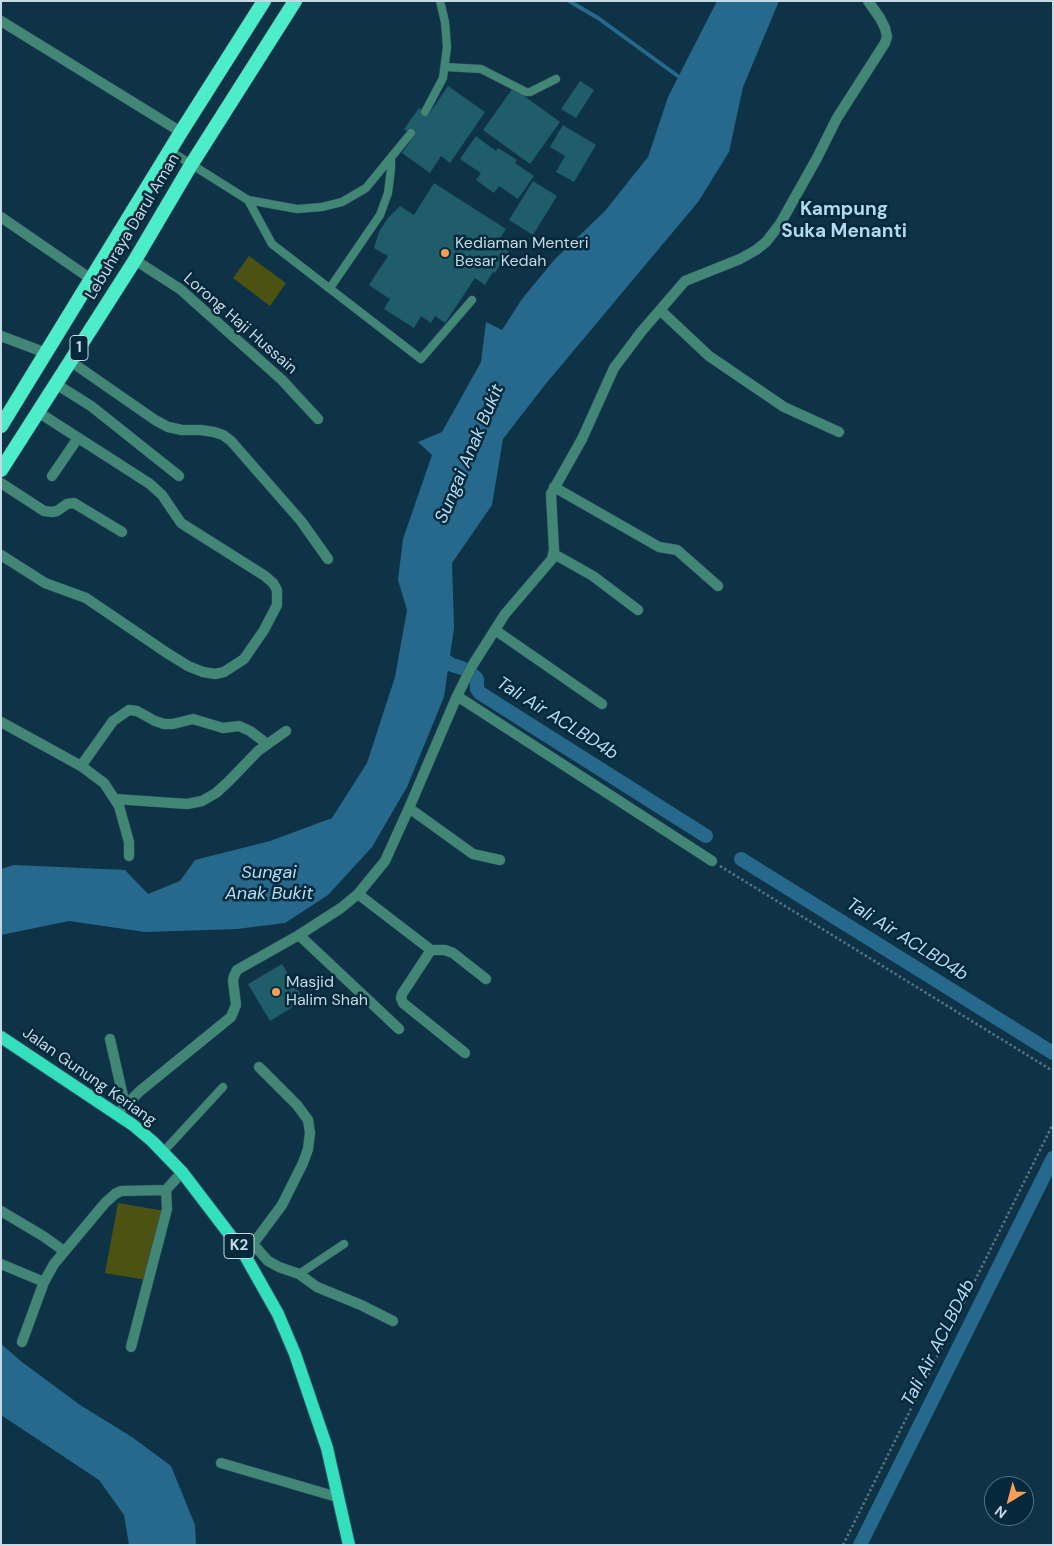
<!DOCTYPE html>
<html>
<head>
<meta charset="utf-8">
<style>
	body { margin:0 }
	#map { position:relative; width:1054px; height:1546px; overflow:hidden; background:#0f3346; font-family:"DM Sans",sans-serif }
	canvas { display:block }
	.frame { position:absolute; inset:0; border:2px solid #c6d9e5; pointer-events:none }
	.north { position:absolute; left:984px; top:1476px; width:50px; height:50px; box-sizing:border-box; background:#04293b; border:1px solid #526f7f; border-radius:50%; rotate:217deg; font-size:14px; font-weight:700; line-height:20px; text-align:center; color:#c6d9e5 }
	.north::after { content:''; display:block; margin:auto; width:18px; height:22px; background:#fd9c56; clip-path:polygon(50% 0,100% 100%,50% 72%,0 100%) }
</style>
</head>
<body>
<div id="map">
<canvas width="1054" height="1546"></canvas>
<div class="frame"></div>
<div class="north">N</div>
</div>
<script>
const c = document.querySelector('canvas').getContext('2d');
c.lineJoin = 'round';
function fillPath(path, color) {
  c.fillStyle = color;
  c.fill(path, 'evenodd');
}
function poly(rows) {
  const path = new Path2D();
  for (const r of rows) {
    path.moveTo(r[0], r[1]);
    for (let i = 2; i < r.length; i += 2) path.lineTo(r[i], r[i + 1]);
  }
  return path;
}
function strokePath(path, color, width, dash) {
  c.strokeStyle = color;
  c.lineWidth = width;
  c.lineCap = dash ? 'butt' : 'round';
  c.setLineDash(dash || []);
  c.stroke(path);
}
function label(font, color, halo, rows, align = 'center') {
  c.font = font + ' "DM Sans",sans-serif';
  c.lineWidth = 5;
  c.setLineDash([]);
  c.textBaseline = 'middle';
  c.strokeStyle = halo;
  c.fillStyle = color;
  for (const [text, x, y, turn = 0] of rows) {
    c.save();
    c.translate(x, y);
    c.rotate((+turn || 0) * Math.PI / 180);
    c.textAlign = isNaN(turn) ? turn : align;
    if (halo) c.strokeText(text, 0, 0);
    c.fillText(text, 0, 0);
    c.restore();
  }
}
fillPath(poly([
	[249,256,286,283,270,306,233,278],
	[118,1203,165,1211,152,1281,105,1273]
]), '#4c5212');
fillPath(poly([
	[717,1,779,1,743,87,729,152,698,202,544,386,503,439,492,505,452,563,454,628,444,697,407,787,372,847,328,895,285,923,237,929,145,932,69,921,1,935,1,869,14,865,125,870,148,894,180,881,195,860,270,841,332,818,367,763,395,677,407,610,398,580,403,539,432,455,418,442,442,432,481,362,486,322,502,330,522,299,555,259,605,211,648,157,668,97],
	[1,1344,22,1362,80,1405,132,1437,171,1466,195,1525,196,1545,129,1545,124,1515,99,1480,1,1415]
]), '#26698c');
strokePath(poly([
	[569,1,598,18,682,79]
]), '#26698c', 4);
strokePath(poly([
	[437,650,443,659,452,665,462,668],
	[473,675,477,679,477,689,480,693,706,836],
	[741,859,1053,1053],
	[860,1545,1053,1158]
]), '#26698c', 14);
fillPath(poly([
	[580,81,594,90,576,118,561,109],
	[448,86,485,112,450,163,441,156,430,173,402,153,414,136,404,129,419,108,429,114],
	[513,88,560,122,530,164,483,130],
	[563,125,596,145,574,182,556,172,565,156,550,147],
	[476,136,496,151,498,148,517,160,515,163,534,176,518,199,499,186,494,193,476,180,481,173,460,159],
	[533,181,557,196,533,235,509,220],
	[434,183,506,229,498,241,510,249,495,273,493,272,485,285,475,278,445,323,435,316,431,323,421,316,414,328,384,309,390,299,369,285,388,256,374,248,379,232,388,218,400,206,414,215],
	[282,964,304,1000,270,1021,248,984]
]), '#1f5d6a');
const service = poly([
	[445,67,481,69,526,92,530,92,556,79],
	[425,112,443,78,447,47,445,22,440,1],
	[170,151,248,200,297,209,322,207,342,202,366,188,411,133],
	[248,200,272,244,421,359,472,300],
	[330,288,380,215,388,193,391,169,391,158],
	[163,1152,223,1087],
	[299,1274,344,1244]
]);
const minor = poly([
	[1,21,181,132],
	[1,217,91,279],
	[135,260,180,289,282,380,318,419],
	[660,310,709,356,784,407,839,432],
	[1,336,46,353],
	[70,361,155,420,168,427,182,430,201,430,214,432,223,435,231,441,301,521,328,559],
	[56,384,91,406,179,476],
	[52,476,78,438],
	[1,483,44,511,52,512,57,511,67,504,74,503,122,532],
	[554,487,659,547,677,550,718,586],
	[554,554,593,576,638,610],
	[1,555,45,583,86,598,167,653,188,666,203,672,215,674,224,672,244,659,264,630,277,605,277,590,273,583,265,576,181,523,162,495,150,484,38,412],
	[495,630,602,704],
	[457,696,712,861],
	[1,722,81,766,104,783,119,806,129,842,129,856],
	[81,766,113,721,129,710,137,711,155,721,164,724,173,724,193,719,223,728,239,726,250,731,266,743],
	[115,799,187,804,202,801,216,793,228,782,258,751,286,731],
	[409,808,473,854,500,860],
	[358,894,431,950,445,950,453,953,486,979],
	[299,935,399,1029],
	[431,950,402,994,401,998,403,1003,465,1053],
	[110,1039,125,1105],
	[117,1114,140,1091,231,1017,236,1005,233,981,234,976,237,970,299,935,341,908,358,894,385,861,409,808,457,696,472,666,505,614,552,559,554,550,551,494,582,439,614,368,641,332,685,281,740,259,756,250,766,242,780,224,817,158,837,118,885,43,887,37,885,28,880,18,868,1],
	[1,1211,43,1236,64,1251],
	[253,1244,268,1261,279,1267,299,1274,317,1287,361,1305,393,1321],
	[243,1252,253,1244,282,1205,303,1163,308,1149,310,1133,308,1120,297,1105,259,1067],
	[1,1264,44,1282],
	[22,1342,44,1282,54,1264,105,1203,115,1194,121,1191,166,1190,182,1172],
	[131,1347,167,1209,166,1190],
	[221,1463,337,1497]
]);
const primary = poly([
	[1,1037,133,1125,152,1141,182,1172,243,1252,278,1314,295,1354,327,1448,349,1545]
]);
const trunk = poly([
	[1,426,181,132,264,1],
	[1,470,135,260,191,165,295,1]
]);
strokePath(service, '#305163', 9);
strokePath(minor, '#305163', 11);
strokePath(primary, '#305163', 14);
strokePath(trunk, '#305163', 15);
strokePath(poly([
	[720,866,1053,1071],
	[843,1545,1053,1124]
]), '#567383', 2.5, [2.5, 2.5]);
strokePath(service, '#428775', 8);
strokePath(minor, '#428775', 10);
strokePath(primary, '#33dfbc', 12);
strokePath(trunk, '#4eedca', 14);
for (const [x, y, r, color] of [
	[445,253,5,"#fd9c56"],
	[276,992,5,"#fd9c56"]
]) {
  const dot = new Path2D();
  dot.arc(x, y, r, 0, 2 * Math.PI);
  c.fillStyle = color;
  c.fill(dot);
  strokePath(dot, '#04293b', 2);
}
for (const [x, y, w] of [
	[79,348,18],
	[239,1246,30]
]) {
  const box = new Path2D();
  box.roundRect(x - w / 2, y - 12.5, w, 25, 4);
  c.fillStyle = '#04293b';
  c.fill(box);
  strokePath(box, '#c6d9e5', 1);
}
label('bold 15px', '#c6d9e5', null, [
	["1",79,348],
	["K2",239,1246]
]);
label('16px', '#c6d9e5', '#04293b', [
	["Lebuhraya Darul Aman",133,227,-59],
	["Lorong Haji Hussain",240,324,41],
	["Jalan Gunung Keriang",89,1077,35]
]);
label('16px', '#c6d9e5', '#04293b', [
	["Kediaman Menteri",455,244],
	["Besar Kedah",455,262],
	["Masjid",286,983],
	["Halim Shah",286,1001]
], 'left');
label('italic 18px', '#b4ddf6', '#04293b', [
	["Sungai Anak Bukit",470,454,-67],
	["Tali Air ACLBD4b",557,719,32],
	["Sungai",269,873],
	["Anak Bukit",269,894],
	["Tali Air ACLBD4b",907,940,32],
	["Tali Air ACLBD4b",939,1343,-63]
]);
label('bold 19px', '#b2d9f0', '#04293b', [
	["Kampung",844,210],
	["Suka Menanti",844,232]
]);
</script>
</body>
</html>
